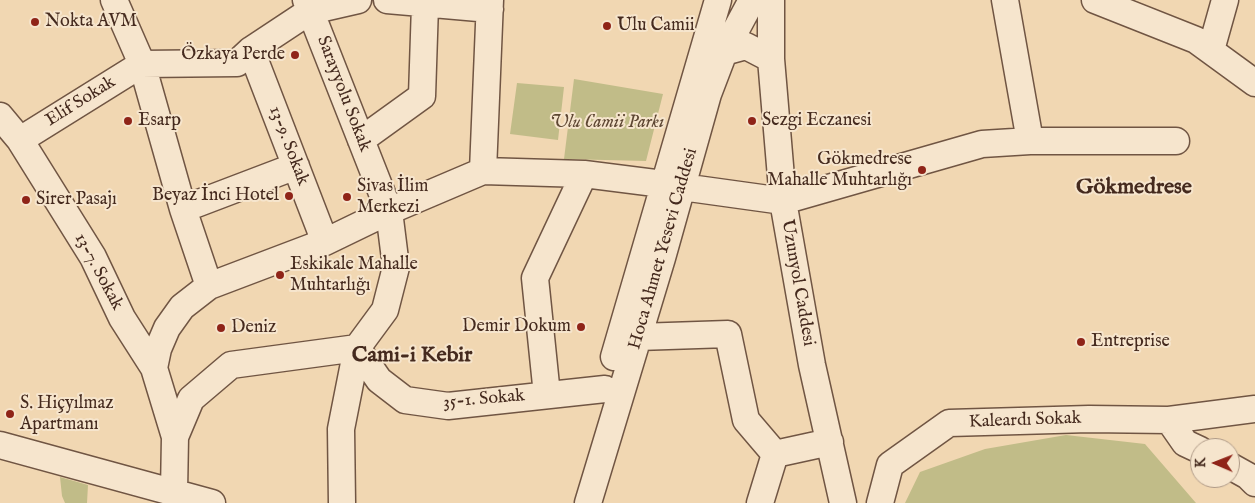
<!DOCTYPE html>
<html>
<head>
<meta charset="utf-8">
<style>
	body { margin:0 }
	#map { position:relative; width:1255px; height:503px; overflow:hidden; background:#f1d7b2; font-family:"IM FELL English",serif }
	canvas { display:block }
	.north { position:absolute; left:1190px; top:438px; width:50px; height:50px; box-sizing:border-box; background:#f6e5cd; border:1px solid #af9a87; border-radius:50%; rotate:271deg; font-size:14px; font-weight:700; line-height:20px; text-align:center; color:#452a1e }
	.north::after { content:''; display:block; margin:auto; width:18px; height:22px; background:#8f2418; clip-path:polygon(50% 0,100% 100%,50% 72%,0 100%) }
</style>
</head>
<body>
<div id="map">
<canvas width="1255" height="503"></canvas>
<div class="north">K</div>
</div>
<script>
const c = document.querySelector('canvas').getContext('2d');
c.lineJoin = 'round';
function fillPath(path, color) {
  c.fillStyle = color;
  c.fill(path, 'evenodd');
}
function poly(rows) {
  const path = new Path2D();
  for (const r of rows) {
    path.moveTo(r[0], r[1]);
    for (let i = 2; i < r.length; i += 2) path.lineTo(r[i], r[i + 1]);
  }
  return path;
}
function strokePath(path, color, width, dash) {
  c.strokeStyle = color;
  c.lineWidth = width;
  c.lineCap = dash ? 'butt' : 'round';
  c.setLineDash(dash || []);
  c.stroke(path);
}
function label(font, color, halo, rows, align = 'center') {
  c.font = font + ' "IM FELL English",serif';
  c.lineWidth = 4;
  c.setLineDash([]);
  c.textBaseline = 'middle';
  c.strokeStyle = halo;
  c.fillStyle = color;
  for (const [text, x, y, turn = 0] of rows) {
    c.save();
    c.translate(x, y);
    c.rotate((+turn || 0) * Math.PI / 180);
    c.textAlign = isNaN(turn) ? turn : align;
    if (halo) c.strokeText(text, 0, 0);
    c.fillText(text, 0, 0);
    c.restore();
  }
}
fillPath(poly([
	[574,79,663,94,646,161,564,159],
	[517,83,564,87,558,140,510,134],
	[1066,435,1145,444,1196,503,905,503,920,472,985,449],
	[60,477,88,485,87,503,65,503,62,496]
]), '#c1bc88');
const minor = poly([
	[114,0,142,64,183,209,209,286],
	[387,0,490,9],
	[771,0,771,59,783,201,812,365,843,503],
	[1095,0,1196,40,1255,83],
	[251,50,325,242],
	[1211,50,1225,0],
	[724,52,746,46,771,59],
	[0,116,20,140,93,257,122,318,154,368,175,437],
	[20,140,142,64,237,63,251,50,310,11,358,0],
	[361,140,422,96,425,5],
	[1030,141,1176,141],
	[483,171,490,0],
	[682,187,783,201,982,144,1030,141,1005,0],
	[183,209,296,166],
	[638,337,728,334,746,420,775,454],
	[357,348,379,380,405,400,448,406,605,389],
	[614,357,718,0],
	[154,368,158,349,167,328,182,307,209,286,325,242,389,211,483,171,584,174,663,184],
	[547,395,535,278,584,174],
	[1169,420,1255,409],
	[0,445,212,503],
	[1230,466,1248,476,1255,483],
	[174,492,175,437,191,399,231,365,357,348,385,310,396,267,389,211,306,0],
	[342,503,341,429,357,348],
	[588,503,662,258,708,94,724,52,752,0],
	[760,503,775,454,830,442],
	[880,503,890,465,949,423,1089,419,1169,420,1185,443,1200,450]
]);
strokePath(minor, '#705543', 29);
strokePath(minor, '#f6e5cd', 26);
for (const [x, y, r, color] of [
	[35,22,5,"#8f2418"],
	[607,26,5,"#8f2418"],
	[295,55,5,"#8f2418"],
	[128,121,5,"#8f2418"],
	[752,121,5,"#8f2418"],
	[922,170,5,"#8f2418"],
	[289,196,5,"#8f2418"],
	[347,197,5,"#8f2418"],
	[26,200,5,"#8f2418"],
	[280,275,5,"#8f2418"],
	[581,327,5,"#8f2418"],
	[221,328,5,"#8f2418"],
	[1081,342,5,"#8f2418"],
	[10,414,5,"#8f2418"]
]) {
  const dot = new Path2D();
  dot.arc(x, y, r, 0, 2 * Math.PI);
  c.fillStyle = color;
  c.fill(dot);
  strokePath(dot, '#f6e5cd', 2);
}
label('18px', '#452a1e', '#f6e5cd', [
	["Nokta AVM",45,22],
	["Ulu Camii",617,26],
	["Özkaya Perde",285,55,"right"],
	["Esarp",138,121],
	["Sezgi Eczanesi",762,121],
	["Gökmedrese",912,160,"right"],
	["Mahalle Muhtarlığı",912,181,"right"],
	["Sivas İlim",357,187],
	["Merkezi",357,208],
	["Beyaz İnci Hotel",279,196,"right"],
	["Sirer Pasajı",36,200],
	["Eskikale Mahalle",290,265],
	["Muhtarlığı",290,286],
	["Demir Dokum",571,327,"right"],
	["Deniz",231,328],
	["Entreprise",1091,342],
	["S. Hiçyılmaz",20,404],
	["Apartmanı",20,425]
], 'left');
label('18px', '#452a1e', '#f6e5cd', [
	["Sarayyolu Sokak",343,94,69],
	["Elif Sokak",81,102,-32],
	["13-9. Sokak",288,146,69],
	["Hoca Ahmet Yesevi Caddesi",664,249,-74],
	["13-7. Sokak",98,272,62],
	["Uzunyol Caddesi",797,283,80],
	["35-1. Sokak",484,400,-5],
	["Kaleardı Sokak",1025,421,-2]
]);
label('italic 18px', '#5e4733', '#f6e5cd', [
	["Ulu Camii Parkı",607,123]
]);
label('bold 22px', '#452a1e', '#f6e5cd', [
	["Gökmedrese",1134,188],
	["Cami-i Kebir",412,356]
]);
</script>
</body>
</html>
